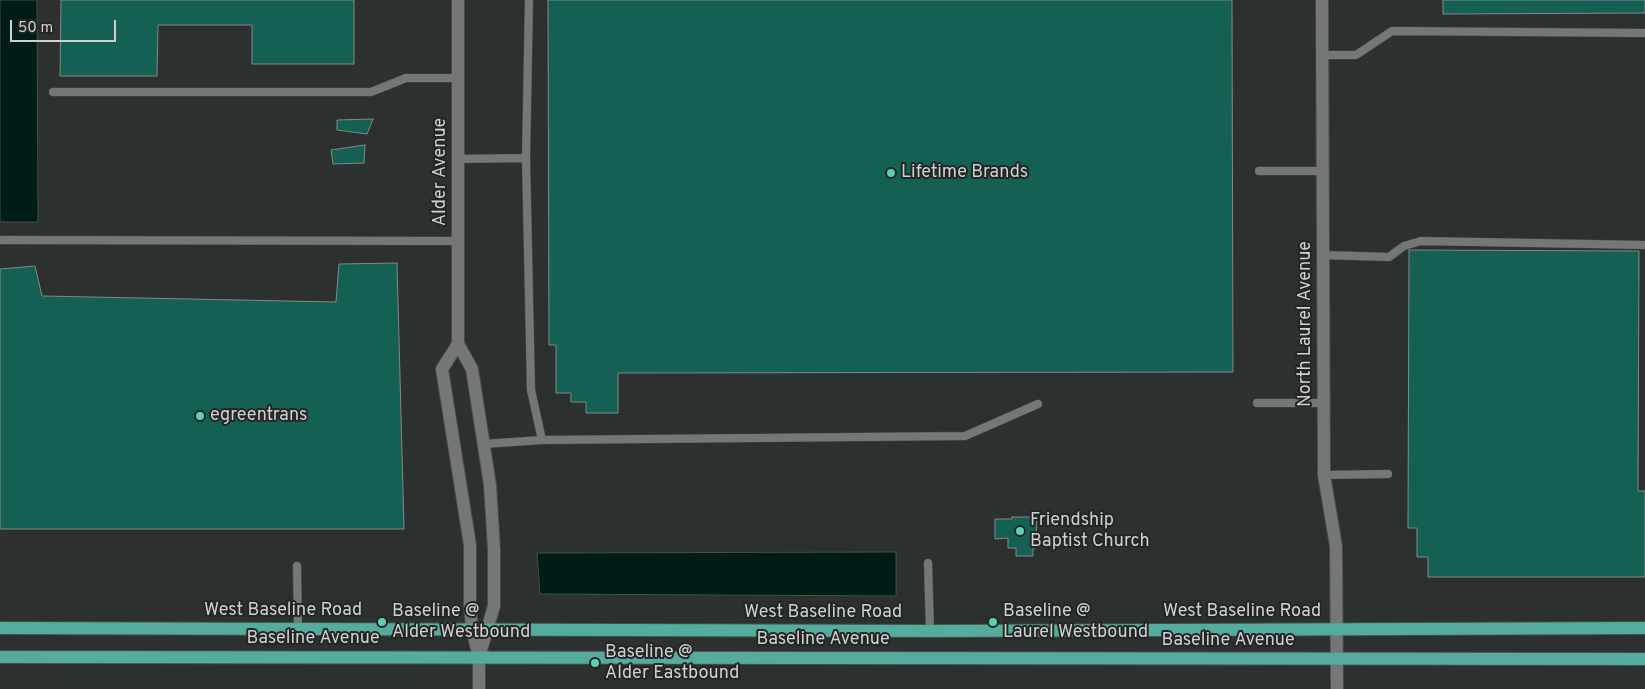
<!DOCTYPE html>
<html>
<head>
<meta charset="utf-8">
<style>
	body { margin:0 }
	#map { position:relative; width:1645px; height:689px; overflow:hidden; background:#2c302f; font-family:Overpass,sans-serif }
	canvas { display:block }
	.scale { position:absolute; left:10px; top:20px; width:106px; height:22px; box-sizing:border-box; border:2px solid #cfd1d1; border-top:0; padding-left:6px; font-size:15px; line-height:18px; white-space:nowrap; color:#cfd1d1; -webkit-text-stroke:4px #232625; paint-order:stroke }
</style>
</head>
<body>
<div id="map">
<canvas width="1645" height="689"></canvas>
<div class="scale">50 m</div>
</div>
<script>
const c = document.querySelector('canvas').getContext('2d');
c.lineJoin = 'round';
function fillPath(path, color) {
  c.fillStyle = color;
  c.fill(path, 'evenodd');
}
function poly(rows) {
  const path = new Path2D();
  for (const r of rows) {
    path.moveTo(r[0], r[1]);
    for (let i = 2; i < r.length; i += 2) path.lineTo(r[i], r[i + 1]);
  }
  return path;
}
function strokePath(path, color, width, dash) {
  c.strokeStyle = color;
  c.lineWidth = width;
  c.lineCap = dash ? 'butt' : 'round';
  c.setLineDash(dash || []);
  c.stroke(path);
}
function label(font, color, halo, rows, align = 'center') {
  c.font = font + ' Overpass,sans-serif';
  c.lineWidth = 4;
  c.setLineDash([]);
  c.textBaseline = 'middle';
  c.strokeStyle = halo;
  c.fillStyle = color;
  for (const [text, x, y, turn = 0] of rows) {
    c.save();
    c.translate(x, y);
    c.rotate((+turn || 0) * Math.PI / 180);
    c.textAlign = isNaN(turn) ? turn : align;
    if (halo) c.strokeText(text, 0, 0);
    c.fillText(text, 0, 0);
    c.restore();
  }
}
const water = poly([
	[0,0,37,0,38,222,0,222,0,0],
	[896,552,896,596,540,594,537,553,896,552]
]);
fillPath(water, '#001c17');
strokePath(water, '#3e524f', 1);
const building = poly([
	[61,0,354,0,354,64,252,64,252,25,158,25,157,76,60,76,61,0],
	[548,0,1232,0,1233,372,618,373,618,413,586,413,586,402,571,402,571,393,556,393,556,345,549,345,548,0],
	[1443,0,1645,0,1645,13,1443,14,1443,0],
	[373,119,367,134,337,130,337,120,373,119],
	[365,145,364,163,333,164,331,150,365,145],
	[1409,250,1639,251,1638,491,1645,491,1645,577,1428,577,1428,557,1417,557,1417,528,1408,528,1409,250],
	[397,263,404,529,0,529,0,269,35,266,42,296,336,302,339,264,397,263],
	[1012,517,1037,517,1036,541,1035,541,1035,548,1033,548,1033,556,1016,556,1016,548,1008,548,1008,538,995,539,995,519,1012,519,1012,517]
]);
fillPath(building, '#146153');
strokePath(building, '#848887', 1);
const lane = poly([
	[529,0,526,158,531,390,542,440],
	[1322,55,1356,55,1392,31,1645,33],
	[53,92,371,92,406,78,458,78],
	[458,159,526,158],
	[1259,171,1322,171],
	[0,240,458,241],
	[1323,255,1389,257,1404,246,1421,241,1645,245],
	[1257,403,1324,403],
	[484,444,542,440,965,436,1038,404],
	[1324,475,1388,474],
	[928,563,930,631],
	[297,566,298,629]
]);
const street = poly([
	[1322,0,1324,475,1336,546,1337,689]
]);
const secondary = poly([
	[458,0,458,344,472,369,490,485,494,549,494,606,479,657],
	[458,344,442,369,470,545,470,606,472,629,479,657,479,689]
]);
const primary = poly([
	[0,628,930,631,1645,628],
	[0,657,1645,659]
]);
strokePath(lane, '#494c4b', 9);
strokePath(street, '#494c4b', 14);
strokePath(secondary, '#494c4b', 14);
strokePath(primary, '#494c4b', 14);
strokePath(lane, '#747776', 8);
strokePath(street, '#747776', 12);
strokePath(secondary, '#747776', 12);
strokePath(primary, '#54ac9c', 12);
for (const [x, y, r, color] of [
	[891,173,5,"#5eceb7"],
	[200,416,5,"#5eceb7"],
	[1020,531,5,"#5eceb7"],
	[382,622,5,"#5eceb7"],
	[993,622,5,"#5eceb7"],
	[595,663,5,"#5eceb7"]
]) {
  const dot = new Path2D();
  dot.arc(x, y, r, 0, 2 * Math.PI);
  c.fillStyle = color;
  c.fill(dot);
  strokePath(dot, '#232625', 2);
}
label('18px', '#cfd1d1', '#232625', [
	["Alder Avenue",441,172,-90],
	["North Laurel Avenue",1306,324,-90],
	["West Baseline Road",283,611],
	["West Baseline Road",1242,612],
	["West Baseline Road",823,613],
	["Baseline Avenue",313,639],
	["Baseline Avenue",823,640],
	["Baseline Avenue",1228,641]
]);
label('18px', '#cfd1d1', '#232625', [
	["Lifetime Brands",901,173],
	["egreentrans",210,416],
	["Friendship",1030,521],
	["Baptist Church",1030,542],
	["Baseline @",392,612],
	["Alder Westbound",392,633],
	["Baseline @",1003,612],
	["Laurel Westbound",1003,633],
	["Baseline @",605,653],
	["Alder Eastbound",605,674]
], 'left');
</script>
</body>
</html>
